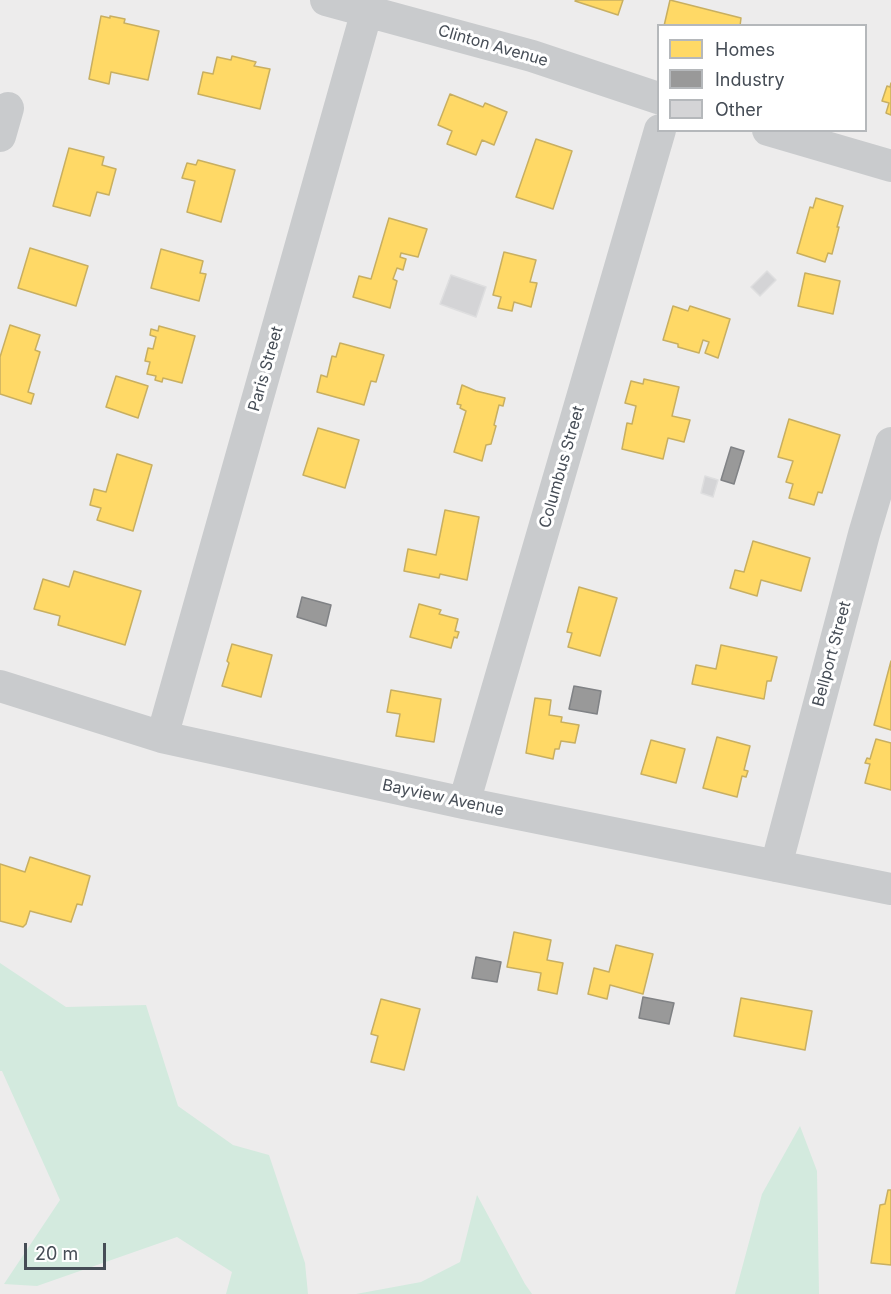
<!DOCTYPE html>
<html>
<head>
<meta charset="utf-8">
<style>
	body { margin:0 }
	#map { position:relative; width:891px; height:1294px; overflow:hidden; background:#edecec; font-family:Inter,sans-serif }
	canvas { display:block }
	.legend { position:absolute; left:657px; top:24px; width:210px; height:108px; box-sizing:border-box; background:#fff; border:2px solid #b5b8bb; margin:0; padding:8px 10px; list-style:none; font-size:18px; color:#464d56 }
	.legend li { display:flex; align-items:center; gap:12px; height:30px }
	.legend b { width:30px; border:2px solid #b5b8bb }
	.scale { position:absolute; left:24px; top:1243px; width:82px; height:27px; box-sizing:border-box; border:3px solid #464d56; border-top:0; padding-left:8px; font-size:18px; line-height:21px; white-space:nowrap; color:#464d56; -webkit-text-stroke:4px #fff; paint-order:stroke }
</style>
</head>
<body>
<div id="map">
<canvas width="891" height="1294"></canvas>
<ul class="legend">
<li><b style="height:16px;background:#ffd966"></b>Homes</li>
<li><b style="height:16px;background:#999"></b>Industry</li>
<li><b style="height:16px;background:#d4d4d6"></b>Other</li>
</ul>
<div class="scale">20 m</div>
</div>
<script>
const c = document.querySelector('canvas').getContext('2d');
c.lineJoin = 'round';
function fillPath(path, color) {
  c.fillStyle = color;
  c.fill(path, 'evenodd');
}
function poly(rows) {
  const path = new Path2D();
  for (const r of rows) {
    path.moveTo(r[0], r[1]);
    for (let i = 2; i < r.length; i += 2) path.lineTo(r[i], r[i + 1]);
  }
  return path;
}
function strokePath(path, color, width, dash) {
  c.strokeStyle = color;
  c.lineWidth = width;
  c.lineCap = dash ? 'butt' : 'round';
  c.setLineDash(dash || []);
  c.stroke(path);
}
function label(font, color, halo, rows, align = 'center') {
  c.font = font + ' Inter,sans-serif';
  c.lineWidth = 6;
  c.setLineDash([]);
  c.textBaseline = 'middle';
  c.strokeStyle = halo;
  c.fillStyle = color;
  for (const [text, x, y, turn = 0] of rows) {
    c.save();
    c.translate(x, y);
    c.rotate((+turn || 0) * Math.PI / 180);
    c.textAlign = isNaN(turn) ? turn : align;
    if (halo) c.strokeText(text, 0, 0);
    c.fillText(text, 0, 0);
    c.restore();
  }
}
fillPath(poly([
	[0,963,66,1007,146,1005,178,1106,233,1145,269,1155,305,1263,308,1294,226,1294,232,1272,177,1237,37,1286,4,1284,60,1200,2,1071,0,1071],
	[800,1126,817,1171,819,1294,735,1294,762,1194],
	[477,1195,525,1284,532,1294,356,1294,421,1282,460,1262]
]), '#d3eade');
const homes = poly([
	[576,0,623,0,618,15,575,1,576,0],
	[670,0,741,18,740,26,664,26,670,0],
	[101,16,110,18,110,16,125,19,124,23,159,31,148,80,111,72,109,84,89,79,101,16],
	[232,56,256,62,254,66,270,69,260,109,198,94,203,72,213,74,217,57,231,60,232,56],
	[891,83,891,115,886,113,889,103,882,101,887,86,890,87,891,83],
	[450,94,483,107,485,103,507,112,494,145,482,140,476,155,447,144,452,131,438,125,450,94],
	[536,139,572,151,553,209,516,197,536,139],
	[69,148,104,157,102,165,116,169,109,195,97,192,90,216,53,206,69,148],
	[198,160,235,170,221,222,187,212,195,181,182,178,187,163,196,165,198,160],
	[816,198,843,206,837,227,839,227,832,254,828,253,825,262,797,253,810,207,813,208,816,198],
	[389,218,427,229,418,257,401,253,400,257,406,259,403,270,397,268,393,279,397,281,390,308,353,297,359,276,371,279,389,218],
	[30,248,88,266,76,306,18,288,30,248],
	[161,249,203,261,200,273,206,274,199,301,151,288,161,249],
	[504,252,536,260,530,282,537,283,531,307,514,302,512,311,498,308,501,297,493,295,504,252],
	[805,273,840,281,833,314,798,306,805,273],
	[673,306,688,311,690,306,730,319,718,358,705,353,709,342,703,340,699,353,678,347,678,344,663,340,673,306],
	[10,325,40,335,35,350,40,352,28,392,34,394,31,404,0,394,0,357,10,325],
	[159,326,195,336,182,383,163,378,162,382,155,380,156,376,147,374,150,362,145,361,148,348,153,349,156,337,150,335,151,329,158,331,159,326],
	[340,343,384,355,376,382,371,381,364,405,317,392,321,375,327,377,332,356,336,357,340,343],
	[116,376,148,386,138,418,106,407,116,376],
	[644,379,679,387,672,416,690,420,684,442,668,438,663,459,622,449,627,423,632,424,636,406,625,403,631,381,643,384,644,379],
	[462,385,476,391,505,398,503,406,499,405,494,425,496,426,491,444,486,445,482,461,454,452,466,411,460,408,461,405,457,404,462,385],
	[789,419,840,435,822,493,818,492,814,505,789,498,793,484,786,482,793,461,778,457,789,419],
	[318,428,359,440,345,488,303,475,318,428],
	[117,454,152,465,133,531,97,520,101,508,90,505,94,489,106,492,117,454],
	[445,510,479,517,467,580,440,574,439,578,404,571,408,549,436,555,445,510],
	[753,541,810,558,801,591,761,580,757,596,730,588,735,570,744,572,753,541],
	[74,571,141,591,125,645,58,625,60,616,34,609,43,579,69,587,74,571],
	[579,587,617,598,600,656,568,647,572,633,567,632,579,587],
	[419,604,441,610,439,614,458,619,455,631,459,632,457,638,454,637,451,648,410,637,419,604],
	[232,644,272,655,261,697,222,686,229,663,227,661,232,644],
	[721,645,777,657,771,681,767,681,764,699,692,684,696,665,716,669,721,645],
	[891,661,891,730,874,725,891,661],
	[391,690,441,699,434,742,396,736,400,714,387,712,391,690],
	[535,698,551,700,549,715,562,717,561,722,579,725,575,743,561,741,559,749,555,749,553,759,526,753,535,698],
	[717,737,750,746,744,770,748,771,746,777,742,776,737,797,703,788,717,737],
	[876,739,891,743,891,790,865,783,870,764,865,763,867,758,870,759,876,739],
	[651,740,685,749,676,783,641,774,651,740],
	[30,857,90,876,82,905,77,904,71,922,30,911,26,924,23,927,0,921,0,864,25,872,30,857],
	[514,932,551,940,547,960,563,963,557,994,538,990,541,973,507,967,514,932],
	[616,945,653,954,643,994,610,985,607,999,588,994,594,968,609,972,616,945],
	[741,998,812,1011,805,1050,734,1036,741,998],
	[381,999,420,1009,404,1070,371,1062,378,1036,371,1034,381,999],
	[888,1190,891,1190,891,1265,871,1263,880,1205,885,1204,888,1190]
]);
fillPath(homes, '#ffd966');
strokePath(homes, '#c8af61', 1.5);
const industry = poly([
	[731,447,744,451,734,484,721,480,731,447],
	[302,597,331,605,326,626,297,617,302,597],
	[574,686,601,691,597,714,569,709,574,686],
	[476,957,501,962,497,982,472,978,476,957],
	[643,997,674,1003,669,1024,639,1018,643,997]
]);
fillPath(industry, '#999');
strokePath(industry, '#808285', 1.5);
const building = poly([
	[767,271,776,280,760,296,751,287,767,271],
	[451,275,486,287,476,317,440,304,451,275],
	[705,476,718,480,713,497,701,493,705,476]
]);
fillPath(building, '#d4d4d6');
strokePath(building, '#dededf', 1.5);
strokePath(poly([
	[326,0,532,56,658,98],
	[768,130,891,166],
	[0,136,8,108],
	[0,686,162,737,464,803,891,889],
	[162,737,370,0],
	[464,803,660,130],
	[776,866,864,534,891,443]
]), '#c9cbcd', 32);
label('16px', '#464d56', '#fff', [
	["Clinton Avenue",493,46,16],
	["Paris Street",266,369,-74],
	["Columbus Street",562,467,-74],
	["Bellport Street",832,654,-75],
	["Bayview Avenue",443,798,12]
]);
</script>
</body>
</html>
